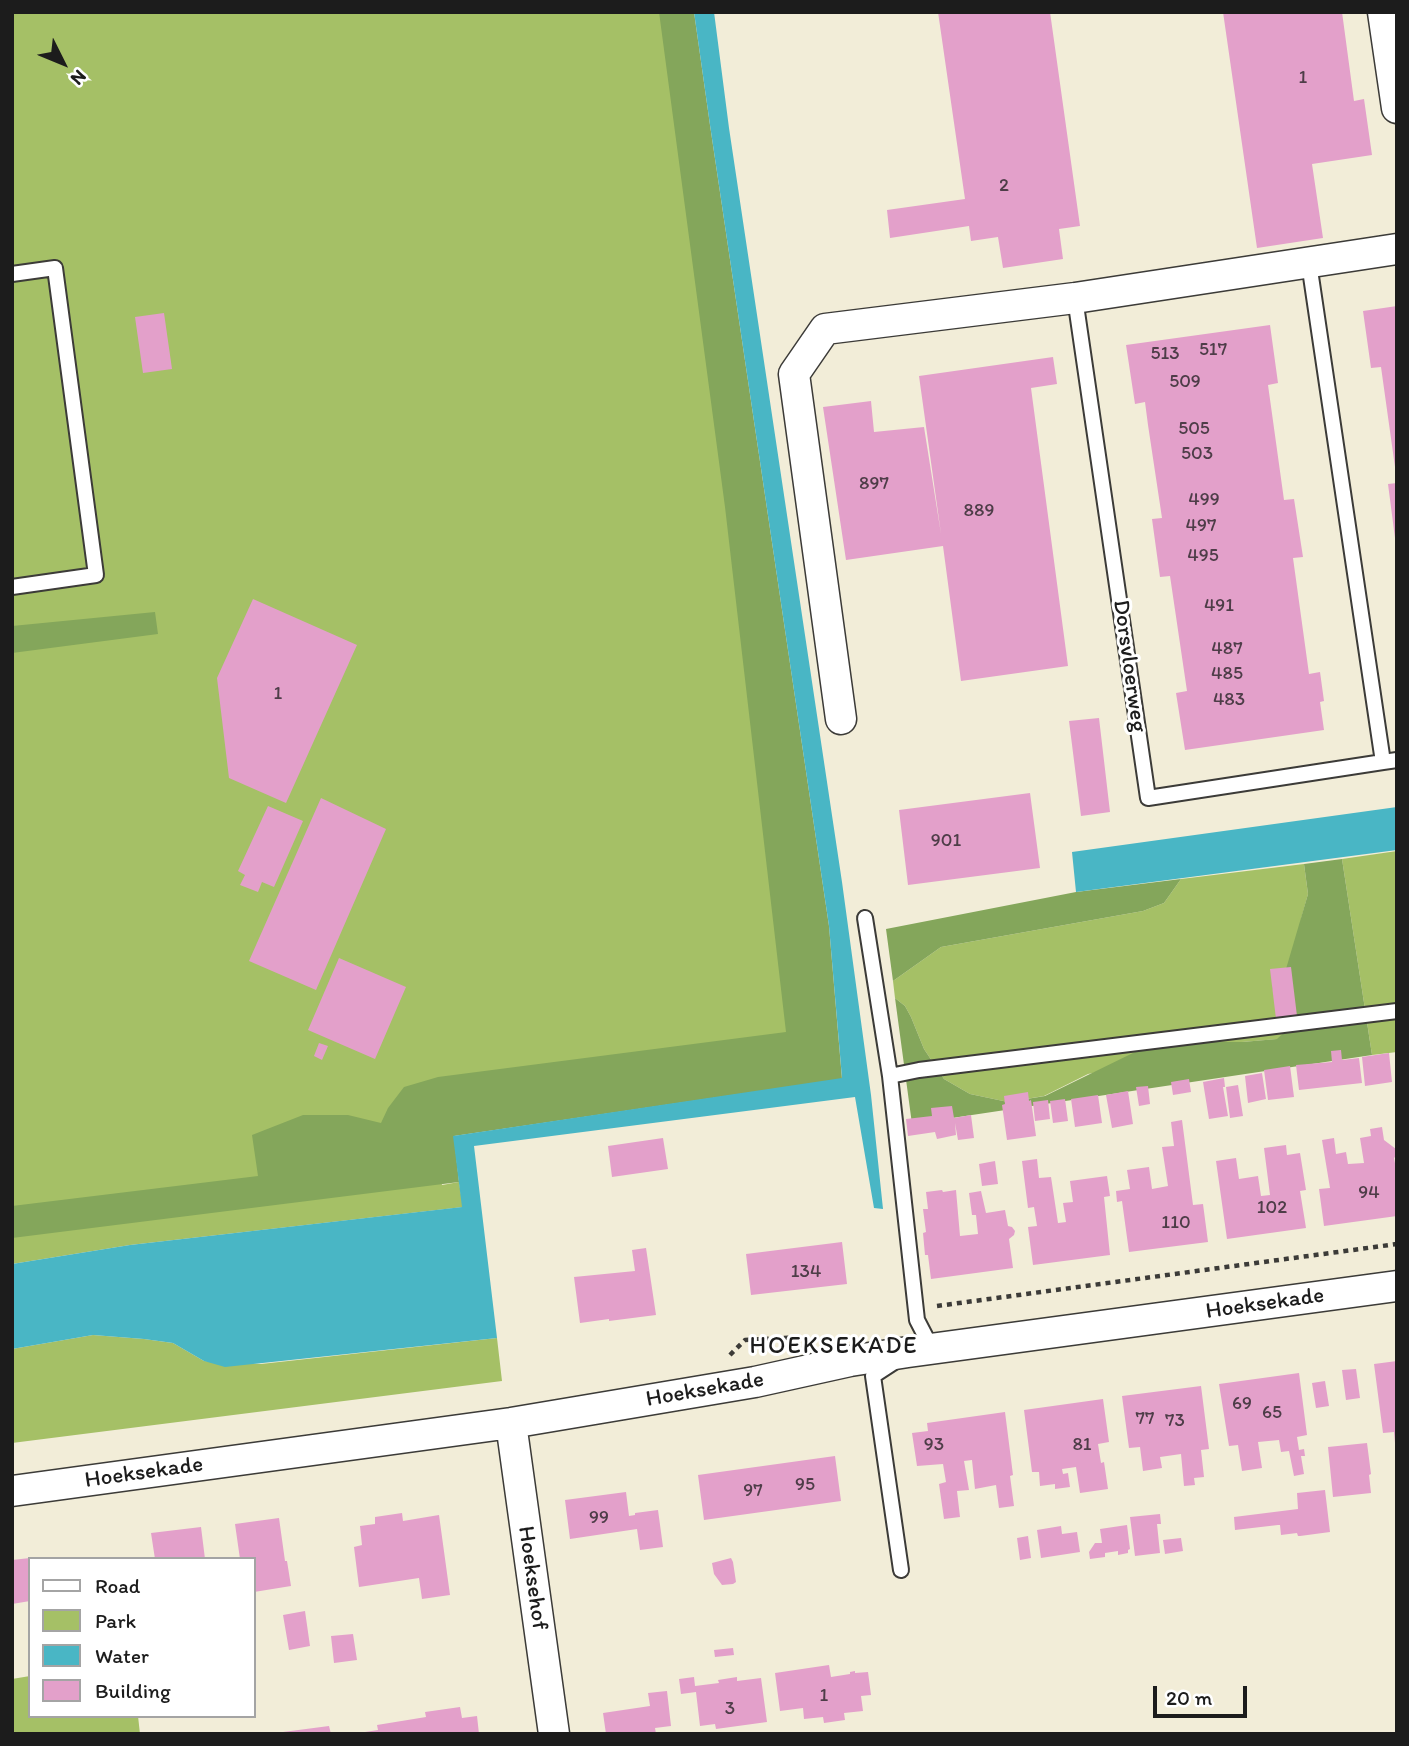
<!DOCTYPE html>
<html>
<head>
<meta charset="utf-8">
<style>
	body { margin:0 }
	#map { position:relative; width:1409px; height:1746px; overflow:hidden; background:#f2edd8; font-family:Itim,sans-serif }
	canvas { display:block }
	.frame { position:absolute; inset:0; border:14px solid #1c1c1c; pointer-events:none }
	.legend { position:absolute; left:28px; top:1557px; width:228px; height:161px; box-sizing:border-box; background:#fff; border:2px solid #a4a4a4; margin:0; padding:9px 12px; list-style:none; font-size:21px; color:#1c1c1c }
	.legend li { display:flex; align-items:center; gap:14px; height:35px }
	.legend b { width:35px; border:2px solid #a4a4a4 }
	.north { position:absolute; left:28px; top:28px; width:70px; height:70px; -webkit-text-stroke:5px #fff; paint-order:stroke; rotate:133deg; font-size:19px; font-weight:700; line-height:28px; text-align:center; color:#1c1c1c }
	.north::after { content:''; display:block; margin:auto; width:24px; height:32px; background:#1c1c1c; clip-path:polygon(50% 0,100% 100%,50% 72%,0 100%) }
	.scale { position:absolute; left:1153px; top:1686px; width:94px; height:32px; box-sizing:border-box; border:4px solid #1c1c1c; border-top:0; padding-left:9px; font-size:21px; line-height:24px; white-space:nowrap; color:#1c1c1c; -webkit-text-stroke:5px #fff; paint-order:stroke }
</style>
</head>
<body>
<div id="map">
<canvas width="1409" height="1746"></canvas>
<div class="frame"></div>
<ul class="legend">
<li><b style="height:9px;background:#fff"></b>Road</li>
<li><b style="height:19px;background:#a5c066"></b>Park</li>
<li><b style="height:19px;background:#49b6c5"></b>Water</li>
<li><b style="height:19px;background:#e3a0ca"></b>Building</li>
</ul>
<div class="north">N</div>
<div class="scale">20 m</div>
</div>
<script>
const c = document.querySelector('canvas').getContext('2d');
c.lineJoin = 'round';
function fillPath(path, color) {
  c.fillStyle = color;
  c.fill(path, 'evenodd');
}
function poly(rows) {
  const path = new Path2D();
  for (const r of rows) {
    path.moveTo(r[0], r[1]);
    for (let i = 2; i < r.length; i += 2) path.lineTo(r[i], r[i + 1]);
  }
  return path;
}
function strokePath(path, color, width, dash) {
  c.strokeStyle = color;
  c.lineWidth = width;
  c.lineCap = dash ? 'butt' : 'round';
  c.setLineDash(dash || []);
  c.stroke(path);
}
function label(font, color, halo, rows, align = 'center') {
  c.font = font + ' Itim,sans-serif';
  c.lineWidth = 6;
  c.setLineDash([]);
  c.textBaseline = 'middle';
  c.strokeStyle = halo;
  c.fillStyle = color;
  for (const [text, x, y, turn = 0] of rows) {
    c.save();
    c.translate(x, y);
    c.rotate((+turn || 0) * Math.PI / 180);
    c.textAlign = isNaN(turn) ? turn : align;
    if (halo) c.strokeText(text, 0, 0);
    c.fillText(text, 0, 0);
    c.restore();
  }
}
fillPath(poly([
	[12,12,671,12,816,1060,429,1113,442,1185,459,1182,463,1207,130,1245,12,1264],
	[1397,851,1397,1052,1372,1055,1342,859],
	[1304,864,1308,894,1301,919,1297,1020,1278,1039,1242,1042,1088,1074,1044,1096,1008,1102,970,1094,944,1079,924,1049,911,1017,905,1006,895,998,893,981,941,947,1143,911,1164,903,1181,879],
	[93,1335,144,1339,173,1343,204,1361,261,1364,497,1338,502,1381,12,1443,12,1349],
	[30,1676,30,1716,138,1716,140,1734,12,1734,12,1679]
]), '#a5c066');
fillPath(poly([
	[659,12,694,12,710,125,829,926,842,1079,454,1136,459,1182,12,1238,12,1206,258,1176,252,1135,303,1115,348,1115,381,1123,388,1108,404,1087,438,1077,786,1032,725,507],
	[155,612,158,634,12,653,12,626],
	[1342,859,1372,1055,912,1124,895,998,905,1006,911,1017,924,1049,944,1079,970,1094,1008,1102,1045,1096,1137,1051,1184,1042,1242,1042,1277,1039,1296,1021,1279,1023,1272,985,1288,982,1286,969,1308,894,1304,864],
	[1181,879,1164,903,1143,911,941,947,893,981,886,929,1076,892]
]), '#84a65b');
fillPath(poly([
	[694,12,714,12,729,128,842,882,871,1095,883,1209,874,1208,855,1097,474,1146,497,1338,225,1367,204,1361,173,1343,144,1339,93,1335,12,1349,12,1264,130,1245,462,1207,453,1136,842,1078,829,926,710,125],
	[1397,807,1397,850,1076,892,1072,852]
]), '#49b6c5');
fillPath(poly([
	[938,12,1050,12,1080,226,1059,229,1063,259,1003,268,998,237,971,241,969,226,890,238,887,210,965,199],
	[1223,12,1342,12,1354,101,1364,99,1372,155,1312,164,1323,238,1257,248],
	[1397,306,1397,467,1395,467,1381,367,1371,368,1363,311],
	[164,313,172,369,143,373,135,317],
	[1270,325,1278,383,1268,385,1284,500,1294,499,1303,557,1293,558,1309,674,1320,672,1324,701,1320,702,1324,730,1185,750,1176,693,1187,691,1170,576,1160,577,1152,519,1162,518,1148,425,1145,402,1135,404,1126,345],
	[1053,357,1057,384,1031,388,1068,666,961,681,943,546,846,560,823,407,871,401,874,432,924,427,941,534,919,376],
	[1397,483,1397,538,1395,538,1388,484],
	[253,599,357,645,286,803,229,778,217,678],
	[1099,718,1110,812,1081,816,1069,721],
	[1030,793,1040,868,908,885,899,810],
	[321,798,386,829,316,990,249,961],
	[268,806,303,821,274,887,262,882,258,892,240,885,245,875,238,871],
	[339,958,406,987,375,1059,308,1030],
	[1291,967,1297,1016,1276,1019,1270,969],
	[319,1043,328,1046,322,1060,314,1056],
	[1341,1050,1342,1060,1359,1058,1362,1083,1299,1090,1296,1065,1332,1062,1331,1051],
	[1389,1053,1392,1082,1365,1086,1362,1057],
	[1290,1066,1294,1097,1268,1100,1264,1070],
	[1262,1073,1266,1099,1248,1103,1245,1076],
	[1224,1078,1225,1087,1223,1087,1228,1116,1209,1119,1203,1082],
	[1189,1079,1191,1092,1173,1095,1171,1082],
	[1238,1085,1243,1116,1230,1118,1226,1087],
	[1148,1086,1150,1104,1139,1106,1136,1087],
	[1128,1091,1133,1124,1112,1128,1106,1095],
	[1028,1092,1029,1101,1031,1100,1036,1136,1007,1140,1002,1105,1005,1104,1004,1096],
	[1098,1095,1102,1123,1075,1127,1071,1099],
	[1065,1099,1068,1121,1053,1123,1050,1101],
	[1048,1100,1050,1119,1035,1121,1033,1102],
	[952,1106,954,1118,971,1115,974,1138,958,1140,955,1123,956,1135,937,1139,935,1132,908,1136,906,1119,932,1116,931,1108],
	[1182,1120,1193,1205,1203,1204,1208,1242,1129,1252,1122,1201,1117,1202,1116,1191,1130,1189,1127,1170,1149,1167,1152,1189,1168,1186,1162,1147,1174,1146,1171,1122],
	[1382,1127,1384,1140,1396,1149,1397,1155,1394,1158,1397,1174,1397,1216,1324,1226,1319,1189,1330,1188,1322,1140,1334,1138,1336,1154,1346,1152,1348,1164,1364,1163,1360,1138,1371,1136,1370,1129],
	[663,1138,668,1169,612,1177,608,1146],
	[1286,1145,1287,1155,1300,1153,1306,1190,1300,1191,1306,1228,1227,1239,1216,1161,1236,1158,1239,1179,1258,1176,1261,1196,1270,1195,1264,1148],
	[1037,1159,1039,1178,1051,1177,1058,1223,1066,1222,1063,1203,1073,1202,1070,1181,1107,1176,1110,1196,1104,1197,1110,1255,1033,1265,1028,1227,1037,1226,1034,1207,1028,1208,1022,1161],
	[995,1161,998,1184,982,1186,979,1164],
	[942,1190,943,1192,956,1190,960,1236,978,1234,976,1215,972,1215,969,1193,981,1191,986,1213,1005,1210,1008,1226,1012,1227,1015,1231,1014,1235,1009,1239,1013,1268,931,1279,928,1255,925,1255,923,1233,926,1232,923,1209,928,1209,926,1192],
	[842,1242,847,1284,751,1295,746,1254],
	[646,1248,656,1315,609,1321,609,1319,580,1323,574,1277,635,1271,632,1250],
	[1397,1361,1397,1443,1395,1443,1394,1432,1383,1433,1374,1364],
	[1356,1369,1360,1398,1346,1400,1342,1370],
	[1299,1373,1307,1435,1297,1437,1299,1450,1304,1449,1305,1456,1301,1456,1304,1474,1294,1476,1289,1451,1281,1452,1279,1440,1258,1442,1262,1468,1242,1471,1238,1445,1229,1446,1219,1384],
	[1325,1381,1329,1406,1316,1408,1312,1383],
	[1201,1386,1209,1449,1201,1450,1204,1477,1194,1478,1195,1485,1184,1486,1181,1454,1160,1457,1162,1468,1143,1471,1140,1447,1129,1448,1122,1396],
	[1103,1399,1109,1442,1098,1444,1101,1463,1104,1462,1108,1489,1080,1493,1076,1467,1062,1469,1063,1474,1068,1473,1070,1487,1055,1489,1055,1484,1040,1486,1039,1472,1032,1472,1024,1410],
	[1005,1412,1013,1475,1010,1476,1014,1506,999,1508,996,1485,975,1489,972,1460,964,1461,969,1490,957,1491,960,1517,944,1519,939,1484,946,1482,943,1464,917,1466,912,1433,928,1431,927,1423],
	[1367,1443,1371,1474,1369,1475,1371,1493,1333,1497,1328,1447],
	[835,1456,841,1501,704,1520,698,1475],
	[1325,1490,1330,1532,1300,1536,1298,1536,1297,1533,1281,1535,1280,1525,1278,1525,1235,1530,1234,1517,1298,1509,1297,1493],
	[626,1492,629,1516,635,1515,635,1513,658,1510,663,1547,640,1550,637,1529,570,1539,565,1500],
	[402,1513,403,1521,439,1515,450,1595,422,1599,419,1578,359,1587,354,1547,362,1545,360,1526,375,1524,375,1517],
	[1160,1514,1161,1524,1157,1524,1160,1553,1135,1556,1130,1517],
	[279,1518,285,1561,287,1561,291,1586,254,1592,254,1559,240,1559,235,1524],
	[1127,1525,1130,1549,1128,1550,1128,1553,1118,1555,1118,1551,1105,1553,1105,1557,1090,1559,1089,1552,1095,1543,1102,1543,1100,1529],
	[1061,1526,1062,1534,1077,1532,1080,1552,1041,1558,1037,1530],
	[201,1527,205,1559,155,1559,151,1533],
	[1028,1536,1031,1558,1020,1560,1017,1538],
	[1181,1538,1183,1551,1165,1554,1163,1540],
	[30,1558,30,1601,12,1604,12,1560],
	[731,1558,733,1562,736,1582,733,1584,722,1585,714,1574,712,1563],
	[305,1611,310,1646,289,1650,283,1615],
	[353,1634,357,1660,334,1663,331,1636],
	[733,1648,734,1655,715,1657,714,1650],
	[829,1665,831,1677,850,1674,850,1672,855,1671,855,1673,868,1672,871,1695,861,1696,863,1711,844,1713,845,1720,824,1723,823,1717,804,1719,803,1708,780,1711,775,1673],
	[694,1677,695,1686,719,1683,718,1680,737,1677,737,1681,761,1678,767,1722,716,1729,715,1724,700,1726,696,1692,681,1694,679,1679],
	[667,1691,671,1726,655,1728,656,1734,606,1734,603,1713,650,1706,648,1693],
	[460,1707,462,1718,477,1716,479,1734,365,1734,365,1732,378,1730,377,1725,426,1717,425,1712],
	[329,1726,331,1734,283,1734,283,1732]
]), '#e3a0ca');
const service = poly([
	[1309,263,1383,762,1397,760],
	[12,274,55,268,96,575,12,587],
	[1075,298,1148,798,1383,762],
	[865,918,890,1076,917,1320,932,1349],
	[890,1076,919,1070,1397,1011],
	[896,1361,873,1376,901,1570]
]);
const minor = poly([
	[1383,12,1397,108],
	[841,719,794,374,825,329,1075,298,1397,249],
	[511,1423,554,1734],
	[12,1491,511,1423,755,1382,850,1361,908,1352,1397,1286]
]);
strokePath(service, '#3c3b38', 18);
strokePath(minor, '#3c3b38', 33);
strokePath(poly([
	[937,1306,1397,1244],
	[730,1355,745,1340,802,1337]
]), '#3c3b38', 4.5, [5, 5]);
strokePath(service, '#fff', 14);
strokePath(minor, '#fff', 30);
label('19px', '#4e3d48', null, [
	["1",1303,78],
	["2",1004,186],
	["517",1213,350],
	["513",1165,354],
	["509",1185,382],
	["505",1194,429],
	["503",1197,454],
	["897",874,484],
	["499",1204,500],
	["889",979,511],
	["497",1201,526],
	["495",1203,556],
	["491",1219,606],
	["487",1227,649],
	["485",1227,674],
	["1",278,694],
	["483",1229,700],
	["901",946,841],
	["94",1369,1193],
	["102",1272,1208],
	["110",1176,1223],
	["134",806,1272],
	["69",1242,1404],
	["65",1272,1413],
	["77",1145,1419],
	["73",1175,1421],
	["93",934,1445],
	["81",1082,1445],
	["95",805,1485],
	["97",753,1491],
	["99",599,1518],
	["1",824,1696],
	["3",730,1709]
]);
label('23px', '#1c1c1c', '#fff', [
	["Dorsvloerweg",1129,666,82],
	["Hoeksekade",1265,1304,-8],
	["Hoeksekade",705,1390,-10],
	["Hoeksekade",144,1473,-8],
	["Hoeksehof",532,1578,82]
]);
c.letterSpacing = '2px';
label('24px', '#1c1c1c', '#fff', [
	["HOEKSEKADE",834,1347]
]);
c.letterSpacing = '0px';
</script>
</body>
</html>
